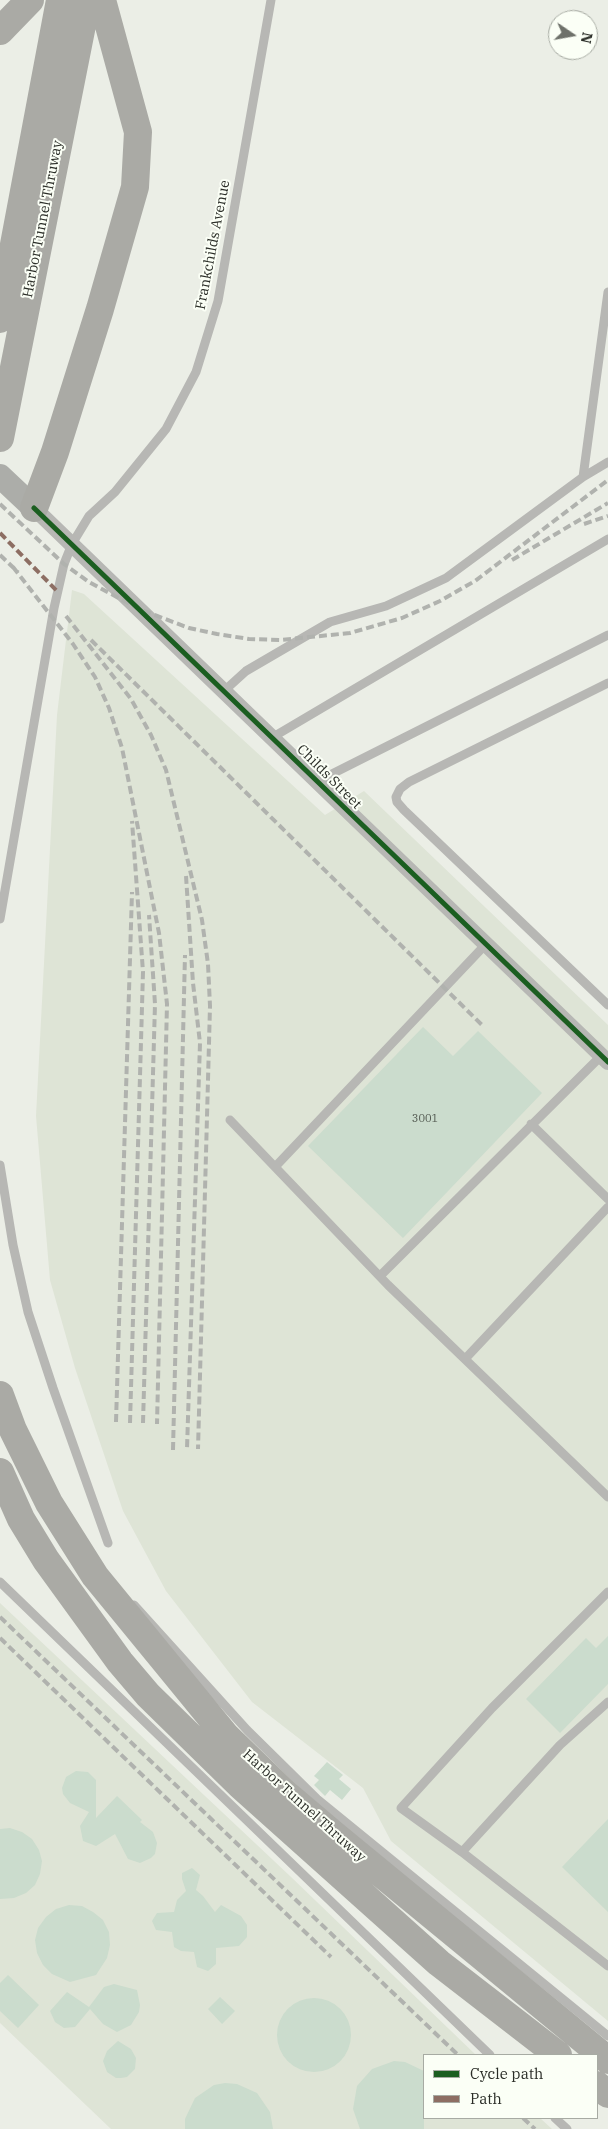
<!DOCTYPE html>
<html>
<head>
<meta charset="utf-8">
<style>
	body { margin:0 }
	#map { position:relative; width:608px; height:2129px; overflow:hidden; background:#ebeee6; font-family:"IBM Plex Serif",serif }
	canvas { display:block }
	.legend { position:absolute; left:423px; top:2054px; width:175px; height:65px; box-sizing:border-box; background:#fbfff6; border:1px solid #a7aba3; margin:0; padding:6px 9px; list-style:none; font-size:15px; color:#2a2d27 }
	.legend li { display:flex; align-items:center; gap:10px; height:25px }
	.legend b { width:25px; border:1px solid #a7aba3 }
	.north { position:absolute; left:548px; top:10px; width:50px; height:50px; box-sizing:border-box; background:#fbfff6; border:1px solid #a7aba3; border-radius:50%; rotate:102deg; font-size:14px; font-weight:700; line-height:20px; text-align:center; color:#2a2d27 }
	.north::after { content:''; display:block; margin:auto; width:18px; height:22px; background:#6e716a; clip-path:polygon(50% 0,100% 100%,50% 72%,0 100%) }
</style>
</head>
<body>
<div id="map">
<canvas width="608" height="2129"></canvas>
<ul class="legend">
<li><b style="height:6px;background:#1b5e20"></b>Cycle path</li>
<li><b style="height:6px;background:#8d6e63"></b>Path</li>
</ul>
<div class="north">N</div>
</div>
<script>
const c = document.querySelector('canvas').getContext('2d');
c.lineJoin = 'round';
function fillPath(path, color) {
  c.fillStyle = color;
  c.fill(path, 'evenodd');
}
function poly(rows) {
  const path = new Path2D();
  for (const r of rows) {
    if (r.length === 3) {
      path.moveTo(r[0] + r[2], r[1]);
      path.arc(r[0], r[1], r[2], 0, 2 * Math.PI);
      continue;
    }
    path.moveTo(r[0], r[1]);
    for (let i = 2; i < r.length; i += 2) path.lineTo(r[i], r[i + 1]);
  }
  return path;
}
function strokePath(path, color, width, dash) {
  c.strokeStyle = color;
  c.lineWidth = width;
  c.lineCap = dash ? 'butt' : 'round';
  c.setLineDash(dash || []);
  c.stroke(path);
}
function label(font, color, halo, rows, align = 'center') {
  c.font = font + ' "IBM Plex Serif",serif';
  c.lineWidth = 4;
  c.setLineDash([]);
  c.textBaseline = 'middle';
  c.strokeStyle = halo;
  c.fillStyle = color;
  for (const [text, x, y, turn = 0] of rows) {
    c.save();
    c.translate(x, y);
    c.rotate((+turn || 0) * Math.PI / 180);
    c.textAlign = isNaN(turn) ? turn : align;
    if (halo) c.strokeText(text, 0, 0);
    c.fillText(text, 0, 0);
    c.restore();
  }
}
fillPath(poly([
	[72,590,84,594,325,815,364,791,608,1025,608,2021,391,1841,363,1788,252,1702,166,1591,123,1511,75,1368,50,1280,36,1116,57,715],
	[0,1603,290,1876,476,2055,424,2055,424,2118,540,2118,552,2129,111,2129,0,2023]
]), '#dee4d6');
fillPath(poly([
	[423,1027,453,1056,478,1031,542,1093,403,1238,308,1146],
	[608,1636,608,1684,560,1733,526,1699,586,1638,596,1648],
	[327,1762,343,1775,339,1779,351,1789,342,1800,330,1790,325,1796,314,1785,319,1780,314,1776],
	[76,1771,88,1772,96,1780,96,1818,117,1796,142,1820,140,1822,153,1832,157,1843,155,1854,151,1858,140,1863,128,1859,115,1834,96,1846,83,1841,80,1826,89,1812,70,1803,63,1794,62,1788,66,1777],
	[608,1819,608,1912,562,1867],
	[10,1828,22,1832,32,1839,39,1850,42,1861,40,1874,35,1885,26,1893,14,1898,0,1899,0,1829],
	[192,1868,200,1875,196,1890,203,1896,215,1912,221,1905,241,1916,247,1925,247,1937,239,1946,216,1948,216,1964,208,1971,197,1967,194,1952,181,1951,174,1947,172,1932,156,1930,152,1921,157,1913,174,1912,177,1900,186,1891,182,1879,182,1873],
	[69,1905,82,1906,93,1912,103,1920,109,1932,110,1945,107,1958,96,1975,70,1982,52,1974,43,1965,37,1953,35,1940,38,1928,46,1917,56,1909],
	[8,1975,39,2005,18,2028,0,2011,0,1983],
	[114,1984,137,1990,140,2005,139,2012,131,2025,117,2032,103,2024,90,2009,75,2027,64,2028,55,2022,50,2011,67,1992,89,2007,104,1987],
	[220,1997,235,2011,222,2024,208,2009],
	[314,2035,37],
	[118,2041,131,2049,136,2058,135,2069,127,2077,121,2078,116,2078,107,2072,103,2061,107,2051],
	[394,2061,405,2062,424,2071,424,2129,360,2129,353,2109,357,2086,372,2069],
	[225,2083,237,2084,257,2093,270,2112,273,2129,185,2129,185,2119,195,2098,214,2085]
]), '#cbdccd');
strokePath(poly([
	[583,477,608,292],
	[608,683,409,782,400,789,396,797,397,802,404,810,608,1005],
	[224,691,246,671,330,622,386,606,446,578,583,477,608,462],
	[273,737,608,539],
	[316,782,608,635],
	[0,919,54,608,64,564,72,544,89,516,115,492,166,429,196,372,218,301,271,0],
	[230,1120,388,1285,608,1497],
	[531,1124,608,1199],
	[0,1165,13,1245,28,1312,53,1388,108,1543],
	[275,1167,486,944],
	[380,1276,601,1056],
	[465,1359,608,1207],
	[0,1582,490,2055],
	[608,1592,492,1708,401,1808,462,1852,560,1745,608,1702],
	[134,1605,247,1730,317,1799,608,2036],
	[462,1852,608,1966],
	[555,2118,567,2129]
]), '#b7b7b4', 9);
strokePath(poly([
	[34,508,608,1062]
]), '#b7b7b4', 16);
strokePath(poly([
	[0,476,34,508]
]), '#acada9', 24);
strokePath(poly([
	[0,31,30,0],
	[0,319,60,0],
	[0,438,87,0],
	[34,508,55,452,100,309,135,187,138,132,102,0],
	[0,1395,13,1430,49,1503,95,1576,226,1736,287,1795,333,1834,608,2060],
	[0,1472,21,1519,46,1560,120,1662,148,1695,240,1785,439,1963,558,2055],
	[597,2085,608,2094]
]), '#aaaaa5', 28);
strokePath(poly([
	[0,504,64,564,89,582,139,609,189,628,217,634,249,639,281,640,350,633,402,618,440,601,475,581,608,480],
	[584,524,608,516],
	[0,555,18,572],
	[512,560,608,503],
	[13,567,73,644,95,677,109,708,122,748,159,933,167,1004,157,1424],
	[66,616,131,699,151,735,166,770,202,920,208,964,210,1006,198,1449],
	[91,640,482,1025],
	[186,876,193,983,200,1043,187,1449],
	[116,1422,132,892],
	[130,1423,143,972,132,821],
	[143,1423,155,1004,149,915],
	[173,1450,185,955],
	[0,1617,458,2055],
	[0,1638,331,1957],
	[523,2118,535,2129]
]), '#b0b2ae', 4, [8, 4]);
strokePath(poly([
	[0,533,58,592]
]), '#8d6e63', 4, [8, 4]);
strokePath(poly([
	[34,508,608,1062]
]), '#1b5e20', 5);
label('11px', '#525950', null, [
	["3001",425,1119]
]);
label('14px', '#2a2d27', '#fbfff6', [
	["Harbor Tunnel Thruway",43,219,-79],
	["Frankchilds Avenue",213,245,-79],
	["Childs Street",329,777,45],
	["Harbor Tunnel Thruway",304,1806,42]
]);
</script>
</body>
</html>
